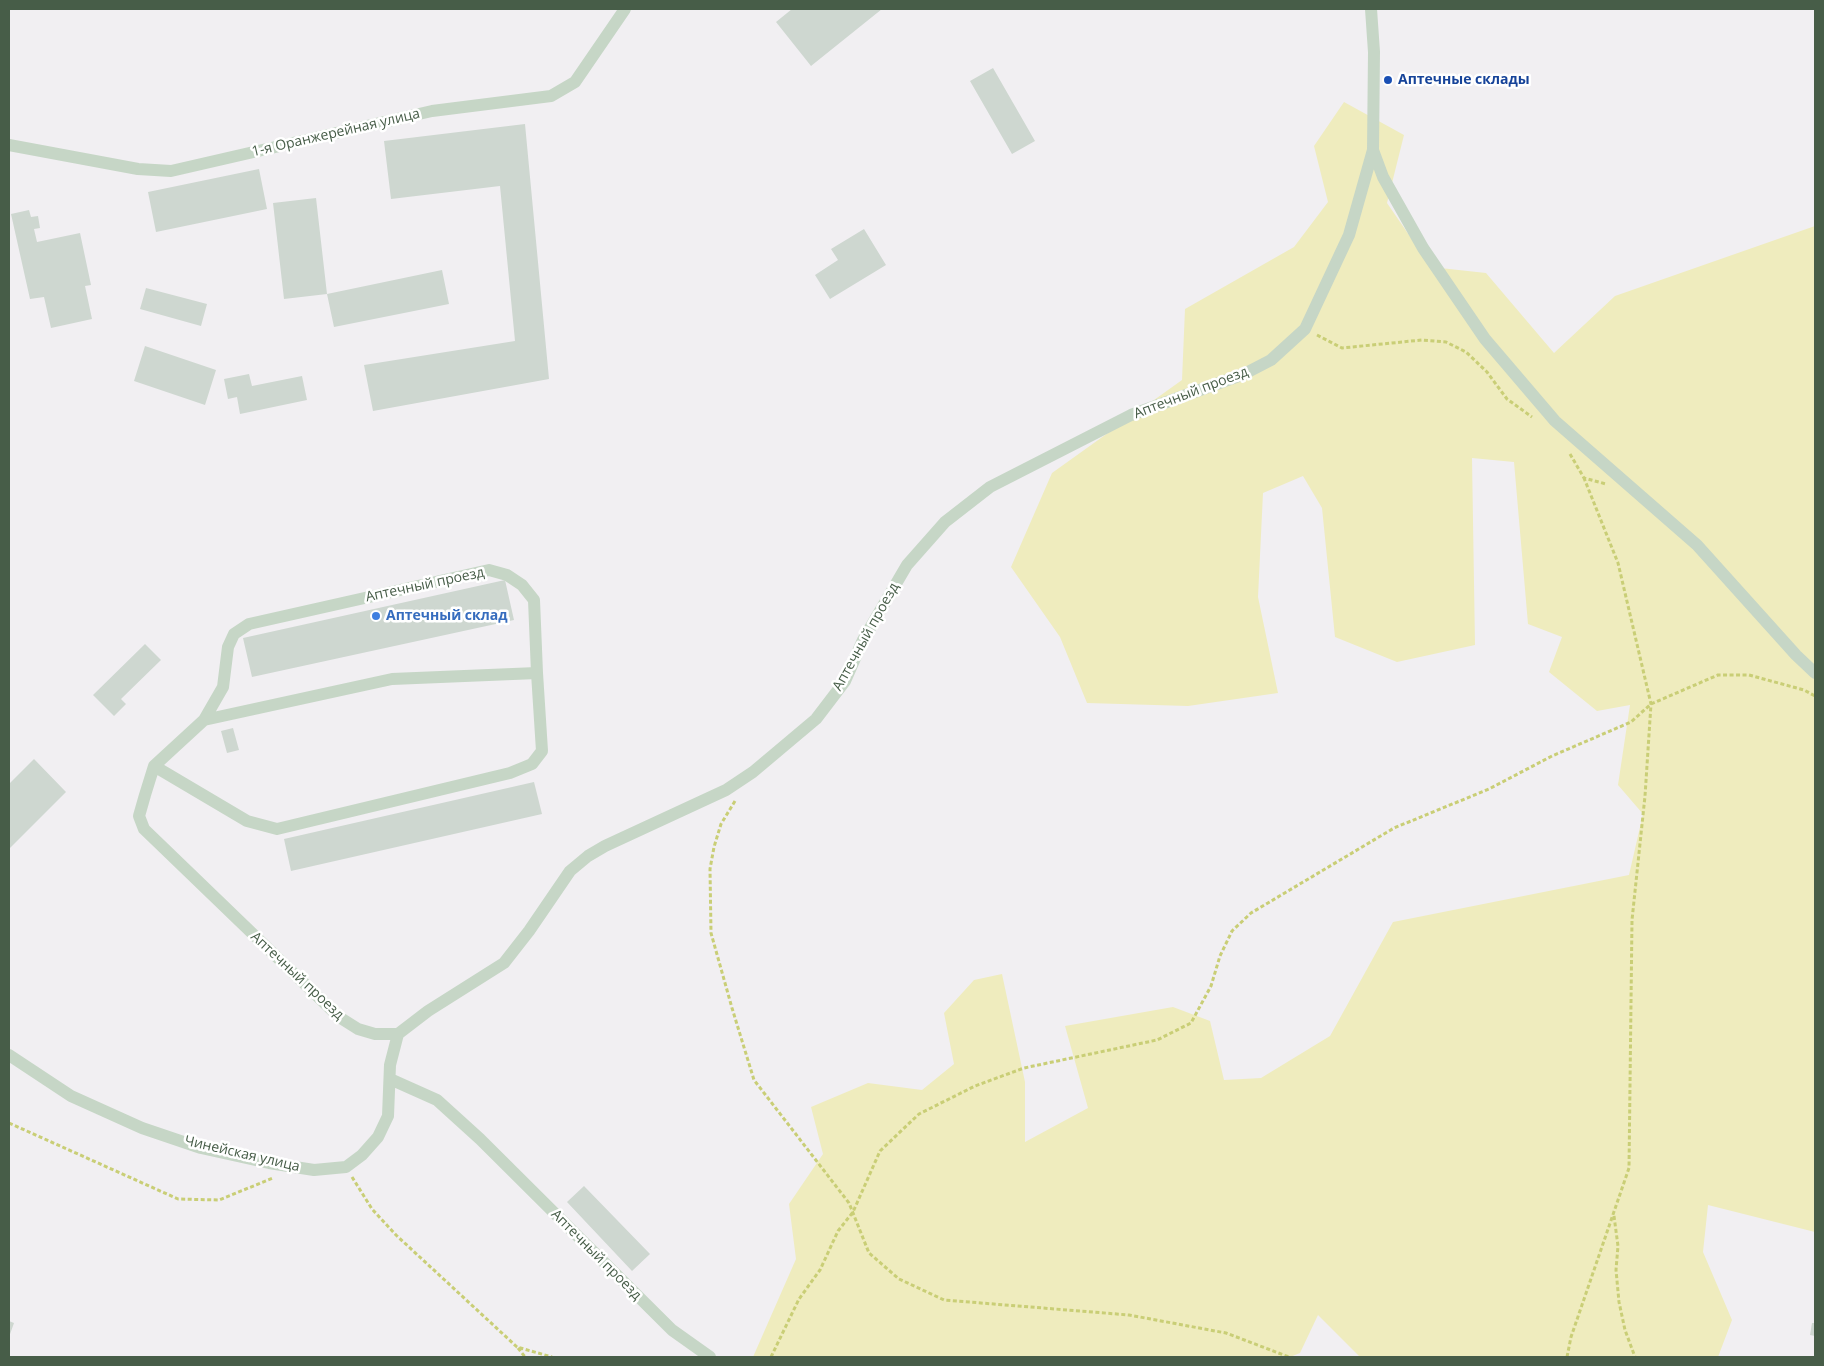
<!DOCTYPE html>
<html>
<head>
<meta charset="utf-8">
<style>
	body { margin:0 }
	#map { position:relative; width:1824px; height:1366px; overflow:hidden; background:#f1eff2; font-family:"Open Sans",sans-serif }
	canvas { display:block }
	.frame { position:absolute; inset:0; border:10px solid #475d48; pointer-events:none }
</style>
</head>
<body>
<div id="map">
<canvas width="1824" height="1366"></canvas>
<div class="frame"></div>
</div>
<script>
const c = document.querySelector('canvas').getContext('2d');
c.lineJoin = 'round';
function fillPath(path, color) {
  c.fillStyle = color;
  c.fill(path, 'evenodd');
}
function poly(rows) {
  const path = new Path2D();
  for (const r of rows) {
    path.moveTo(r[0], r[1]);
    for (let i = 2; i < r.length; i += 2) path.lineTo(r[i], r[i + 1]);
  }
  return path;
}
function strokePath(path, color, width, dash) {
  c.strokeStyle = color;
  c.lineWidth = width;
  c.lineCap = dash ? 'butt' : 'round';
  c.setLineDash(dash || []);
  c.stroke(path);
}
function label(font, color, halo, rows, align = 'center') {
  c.font = font + ' "Open Sans",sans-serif';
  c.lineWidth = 5;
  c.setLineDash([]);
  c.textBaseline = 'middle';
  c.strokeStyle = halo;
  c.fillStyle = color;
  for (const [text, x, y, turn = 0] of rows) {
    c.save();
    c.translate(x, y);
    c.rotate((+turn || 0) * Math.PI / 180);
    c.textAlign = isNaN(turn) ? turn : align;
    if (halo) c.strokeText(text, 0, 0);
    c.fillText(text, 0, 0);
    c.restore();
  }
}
fillPath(poly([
	[1344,102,1404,135,1387,203,1431,267,1486,273,1554,353,1615,296,1815,226,1815,1232,1708,1205,1703,1252,1732,1320,1718,1357,1360,1357,1318,1315,1300,1353,1290,1357,753,1357,796,1259,789,1204,823,1154,811,1107,868,1083,922,1090,954,1064,944,1013,974,980,1002,974,1025,1082,1025,1142,1088,1108,1065,1026,1173,1007,1210,1021,1224,1080,1261,1078,1330,1036,1393,922,1629,875,1643,814,1618,785,1630,705,1597,711,1549,672,1562,637,1528,624,1514,462,1472,458,1475,645,1397,662,1335,637,1322,508,1303,476,1263,493,1258,597,1278,693,1188,706,1087,703,1060,637,1011,567,1052,473,1182,380,1185,309,1294,247,1328,202,1314,146]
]), '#efecbe');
fillPath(poly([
	[792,9,882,9,811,66,776,22],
	[993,68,1035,141,1012,154,970,81],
	[525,124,549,379,373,411,364,365,515,341,500,186,391,199,384,141],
	[259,169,267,209,156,232,148,192],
	[316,198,327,294,284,299,273,203],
	[29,210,31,217,38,216,40,228,34,229,37,242,80,233,91,285,85,286,92,319,51,328,44,297,30,299,11,214],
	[864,229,886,265,830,299,815,275,838,260,831,249],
	[442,270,449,304,334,327,327,294],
	[146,288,207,304,201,326,140,309],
	[145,346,216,370,205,405,134,381],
	[249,374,252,386,302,376,307,400,240,414,237,397,228,399,224,379],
	[505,580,514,620,252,677,243,638],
	[145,644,161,660,121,699,126,704,114,716,93,695],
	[233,728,239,750,227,753,221,731],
	[34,759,66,792,9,849,9,784],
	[534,782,542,814,291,871,284,839],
	[584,1186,650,1254,632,1271,567,1202],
	[9,1321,14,1323,9,1337],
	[1812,1323,1815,1323,1815,1336,1810,1335]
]), '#ced7d0');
strokePath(poly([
	[1317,335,1342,348,1422,340,1446,342,1466,352,1487,372,1507,399,1532,417],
	[1570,454,1584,478,1606,484],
	[735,801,721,824,714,847,710,869,711,933,732,1008,754,1080,849,1203,869,1253,899,1279,944,1300,1129,1315,1226,1333,1289,1357],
	[9,1123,178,1199,219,1200,273,1178],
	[352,1177,372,1209,396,1235,517,1347,552,1357],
	[1614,1216,1618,1246,1616,1270,1619,1302,1625,1330,1635,1357],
	[518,1348,525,1357],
	[771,1357,799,1299,820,1270,838,1231,853,1212,880,1151,919,1114,975,1086,1024,1068,1157,1040,1191,1023,1211,986,1220,956,1232,931,1251,913,1394,828,1489,789,1552,756,1631,722,1651,704,1718,675,1749,675,1804,690,1815,696],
	[1567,1357,1571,1337,1629,1168,1632,920,1645,796,1651,704,1618,563,1584,478]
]), '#c9ce76', 3, [4, 2.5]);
strokePath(poly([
	[9,145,138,169,171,171,432,111,551,96,575,82,625,9],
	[1373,150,1383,177,1423,248,1485,339,1555,421,1697,545,1796,655,1815,673],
	[204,720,392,679,537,673,534,600,522,585,507,575,489,570,249,624,234,634,228,647,223,687,204,720,154,766,145,795,139,816,144,829,339,1017,358,1029,375,1034,398,1034,428,1011,504,963,529,931,570,871,588,856,605,846,726,790,753,772,816,719,845,681,863,640,907,565,945,522,990,487,1131,415,1244,374,1271,360,1305,329,1349,235,1373,150,1374,52,1371,9],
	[154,766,247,821,277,829,510,773,532,764,542,751,537,673],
	[9,1055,71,1096,142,1128,201,1148,269,1163,314,1170,346,1167,362,1155,378,1137,388,1116,390,1065,398,1034],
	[390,1079,437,1100,480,1139,672,1330,710,1357]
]), '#c6d6c6', 12);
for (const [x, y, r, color] of [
	[1388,80,5,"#1a4fb4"],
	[376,616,5,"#3f7fe0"]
]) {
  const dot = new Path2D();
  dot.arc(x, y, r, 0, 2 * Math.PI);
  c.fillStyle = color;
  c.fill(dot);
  strokePath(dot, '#fff', 2);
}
label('bold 14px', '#164399', '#fff', [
	["Аптечные склады",1398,80]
], 'left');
label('14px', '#475d48', '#fff', [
	["1-я Оранжерейная улица",336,133,-13],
	["Аптечный проезд",1191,393,-21],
	["Аптечный проезд",425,585,-12],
	["Аптечный проезд",866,637,-61],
	["Аптечный проезд",297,976,43],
	["Чинейская улица",242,1154,13],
	["Аптечный проезд",596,1255,45]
]);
label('bold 14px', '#366cbe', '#fff', [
	["Аптечный склад",386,616]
], 'left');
</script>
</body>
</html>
